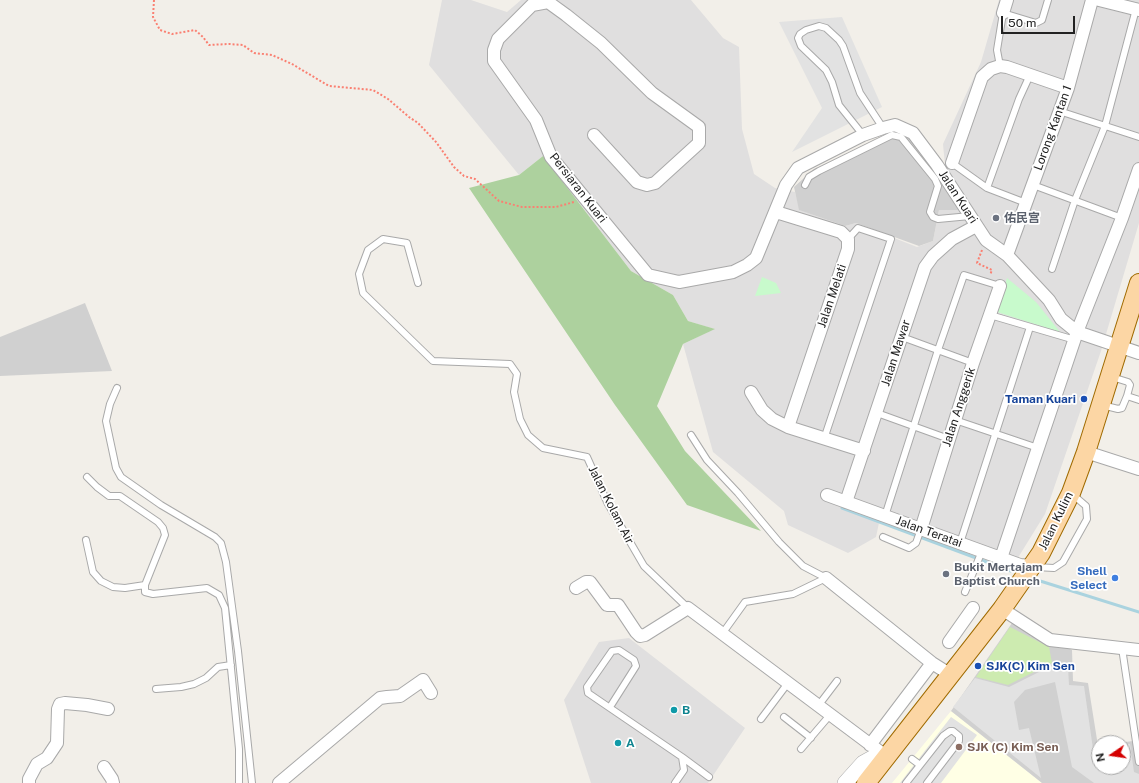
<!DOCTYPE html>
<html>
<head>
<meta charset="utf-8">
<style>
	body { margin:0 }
	#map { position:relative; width:1139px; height:783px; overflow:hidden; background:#f2efe9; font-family:"Public Sans",sans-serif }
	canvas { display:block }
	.north { position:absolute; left:1091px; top:735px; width:40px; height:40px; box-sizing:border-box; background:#fff; border:1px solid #a7a7a7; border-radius:50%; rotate:257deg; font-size:11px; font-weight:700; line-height:16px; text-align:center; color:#222 }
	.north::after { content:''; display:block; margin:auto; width:14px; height:18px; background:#d40000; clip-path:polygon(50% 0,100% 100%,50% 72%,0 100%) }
	.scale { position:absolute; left:1001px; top:16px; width:74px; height:18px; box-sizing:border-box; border:2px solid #222; border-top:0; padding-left:5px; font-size:12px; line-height:14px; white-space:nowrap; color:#222; -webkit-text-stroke:3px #fff; paint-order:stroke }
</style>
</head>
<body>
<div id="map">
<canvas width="1139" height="783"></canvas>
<div class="north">N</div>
<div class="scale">50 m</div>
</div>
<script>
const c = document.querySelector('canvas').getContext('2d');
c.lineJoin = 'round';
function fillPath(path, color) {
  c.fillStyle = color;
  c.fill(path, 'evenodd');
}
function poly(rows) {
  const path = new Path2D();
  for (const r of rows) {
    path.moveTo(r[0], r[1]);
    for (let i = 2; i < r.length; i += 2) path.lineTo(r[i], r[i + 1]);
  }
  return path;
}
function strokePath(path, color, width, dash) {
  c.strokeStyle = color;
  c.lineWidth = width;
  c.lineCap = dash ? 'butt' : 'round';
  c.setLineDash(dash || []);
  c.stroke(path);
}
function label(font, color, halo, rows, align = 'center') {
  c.font = font + ' "Public Sans","Noto Sans SC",sans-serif';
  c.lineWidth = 3.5;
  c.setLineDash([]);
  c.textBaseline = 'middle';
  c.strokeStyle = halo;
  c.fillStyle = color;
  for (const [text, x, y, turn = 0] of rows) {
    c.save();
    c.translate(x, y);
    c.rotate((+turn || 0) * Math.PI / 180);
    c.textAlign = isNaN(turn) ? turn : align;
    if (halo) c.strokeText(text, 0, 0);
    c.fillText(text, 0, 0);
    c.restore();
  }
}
fillPath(poly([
	[442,0,471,0,507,12,521,0,691,0,723,38,739,47,742,129,754,174,775,188,795,192,800,210,845,226,856,223,917,247,933,241,939,210,959,210,947,187,943,144,981,62,999,0,1139,0,1139,223,1101,351,1045,514,1011,569,880,518,876,537,848,553,788,525,784,511,713,452,683,344,714,329,688,321,673,295,631,271,543,156,519,175,429,65],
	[629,638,745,728,708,783,591,783,564,700,599,642]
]), '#e0dfdf');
fillPath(poly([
	[951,711,1042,783,892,783]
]), '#ffffe5');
fillPath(poly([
	[894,131,909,137,947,187,960,210,939,210,933,241,919,246,856,223,845,226,799,210,794,187,814,169],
	[85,303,112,371,0,376,0,337],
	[1012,623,1072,650,1073,681,1088,683,1098,746,1099,746,1099,767,1123,767,1123,743,1118,743,1133,741,1136,765,1139,766,1139,783,1042,783,951,711]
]), '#d0d0d0');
fillPath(poly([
	[1010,627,1049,647,1052,663,1008,685,976,677]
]), '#cdebb0');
fillPath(poly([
	[543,156,631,271,673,295,688,321,715,329,683,344,657,406,685,451,761,531,687,505,615,405,469,188,519,175]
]), '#add19e');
fillPath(poly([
	[762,277,776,283,781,293,755,296],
	[1007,278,1036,302,1060,332,997,312]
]), '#c8facc');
fillPath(poly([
	[842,17,882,107,792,152,822,108,779,22],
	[1053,665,1068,667,1069,685,1084,686,1093,749,1099,748,1099,767,1123,767,1123,745,1130,744,1134,772,1139,774,1139,783,1094,783,1072,767,1055,682,1025,690,1014,702,1019,730,1029,728,1041,778,953,707,975,678,1009,687],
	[951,717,977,735,941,783,900,783]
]), '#e2e2e2');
strokePath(poly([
	[842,508,1011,571],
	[1037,580,1139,612]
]), '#aad3df', 3);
const service = poly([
	[1000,66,997,50,1003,13,1036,23,1042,20,1048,0],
	[1059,111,1139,137],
	[863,135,839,105,832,82,826,70,801,46,798,38,800,34,806,30,819,26,826,28,839,40,843,46,860,93,883,128],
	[952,163,987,188,1026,203],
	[805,185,809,177,819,171,892,135,901,137,935,179,938,186,930,212,933,217,938,219,970,216],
	[1033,185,1122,218],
	[987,188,1019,99,1030,75],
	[1052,269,1075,200,1105,126,1136,9],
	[418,283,407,243,383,239,368,250,359,274,363,293,433,361,510,364,517,374,514,392,520,419,528,435,543,448,587,457,608,504,644,566,688,608],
	[990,315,1075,340],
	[902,337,973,363],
	[1112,377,1128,382,1130,385,1127,396],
	[117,388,110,404,106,421,116,468,121,477,161,505,215,537,221,543,226,562,238,651,252,783],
	[1102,405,1118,409,1122,408,1127,396,1139,400],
	[877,413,949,439],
	[955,420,1038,448],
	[691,435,707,460,738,493,779,542,803,566,826,578],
	[824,439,891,239,858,228,848,239],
	[87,477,97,487,109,496,120,496,158,522,163,528,165,535,145,585,145,592,153,594,207,588,219,595,225,608,239,749,239,783],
	[885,516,938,350,964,275,1000,286],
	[883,537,909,548,916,543,921,529],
	[86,540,93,572,101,581,113,587,125,588,145,585],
	[960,543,1030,327],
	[1035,567,1054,568,1063,562,1087,519,1086,506,1072,494],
	[965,592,982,551],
	[722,634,745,602,793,594,826,578],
	[1122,648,1139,762],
	[156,689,181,687,194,684,206,678,218,667,231,665],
	[818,706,837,681],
	[610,707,636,666,634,660,619,650,612,651,587,687,588,693,682,757,684,770,675,783],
	[784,717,811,738],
	[761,719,788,683],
	[801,749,830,715],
	[682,757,709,777],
	[912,759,920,765],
	[906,783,943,736,950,731,953,731,959,736,959,741,927,783]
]);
const minor = poly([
	[1099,0,1139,10],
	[1003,13,1007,0],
	[594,135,637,182,647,185,655,183,699,143,699,127,652,93,601,43,566,15,548,2,532,5,498,39,494,50,494,61,536,120,551,157,648,275,679,282,733,272,747,265,756,258,786,185,798,168,863,135,883,128,895,125,913,133,937,165,986,240,1007,255,1049,300,1061,319,1077,332,1139,353],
	[952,163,982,77,991,69,1000,66,1007,67,1068,88],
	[776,212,841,232,848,239,848,249,788,427],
	[1007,255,1068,88,1092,0],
	[751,392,762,410,772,419,788,427,864,451],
	[1086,452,1139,469],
	[827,495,1020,565,1031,566],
	[846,502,925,267,933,256,952,239,976,226],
	[921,529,973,363,1000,286],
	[1001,558,1077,332,1122,218,1139,169],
	[826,578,932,663,951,675],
	[576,588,586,582,590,582,607,605,618,605,636,632,640,636,645,635,688,608,887,757],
	[1002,609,1050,640,1139,650],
	[949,642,973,608],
	[870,745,932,663],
	[104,767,112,779,113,783],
	[29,783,29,779,37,764,47,758,57,743,58,709,60,704,65,703,87,705,108,709],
	[279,783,380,698,387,697,400,696,423,680,431,693]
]);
const tertiary = poly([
	[845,783,863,763,872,758,887,757]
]);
const primary = poly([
	[866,783,1002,609,1041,553,1071,493,1086,452,1139,283]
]);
strokePath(service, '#a9a9a9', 8);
strokePath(minor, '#a9a9a9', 14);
strokePath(tertiary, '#a9a9a9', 16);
strokePath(primary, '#a06b00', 20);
strokePath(poly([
	[154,0,153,17,160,30,172,34,195,30,203,37,209,45,229,44,243,45,254,53,272,55,292,64,329,86,373,90,388,99,409,117,418,123,436,142,454,167,464,176,475,179,499,201,522,207,556,207,574,202],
	[982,250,977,263,992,270,990,275]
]), '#fa8072', 2, [2, 2]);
strokePath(service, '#fff', 6);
strokePath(minor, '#fff', 12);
strokePath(tertiary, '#fff', 15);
strokePath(primary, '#fcd6a4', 18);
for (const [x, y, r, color] of [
	[996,218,4,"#6b7280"],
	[1084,399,4,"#1a4fb4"],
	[946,574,4,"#6b7280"],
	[1115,578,4,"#3f7fe0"],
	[978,666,4,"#1a4fb4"],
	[674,710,4,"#0f9aa8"],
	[618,743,4,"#0f9aa8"],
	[959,747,4,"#8d6e63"]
]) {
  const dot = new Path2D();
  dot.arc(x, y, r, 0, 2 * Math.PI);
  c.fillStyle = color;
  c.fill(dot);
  strokePath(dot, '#fff', 1.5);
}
label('12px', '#222', '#fff', [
	["Lorong Kantan 1",1053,128,-70],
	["Persiaran Kuari",578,188,52],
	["Jalan Kuari",958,197,57],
	["Jalan Melati",832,296,-71],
	["Jalan Mawar",896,353,-72],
	["Jalan Anggerik",959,407,-72],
	["Jalan Kolam Air",611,505,63],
	["Jalan Kulim",1056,521,-64],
	["Jalan Teratai",929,532,20]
]);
label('bold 12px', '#5b616d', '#fff', [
	["佑民宫",1004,218],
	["Bukit Mertajam",954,567],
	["Baptist Church",954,581]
], 'left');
label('bold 12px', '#164399', '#fff', [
	["Taman Kuari",1076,399],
	["SJK(C) Kim Sen",986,666,"left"]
], 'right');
label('bold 12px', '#366cbe', '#fff', [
	["Shell",1107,571],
	["Select",1107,585]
], 'right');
label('bold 12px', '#0d838f', '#fff', [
	["B",682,710],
	["A",626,743]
], 'left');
label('bold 12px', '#785e54', '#fff', [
	["SJK (C) Kim Sen",967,747]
], 'left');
</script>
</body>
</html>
